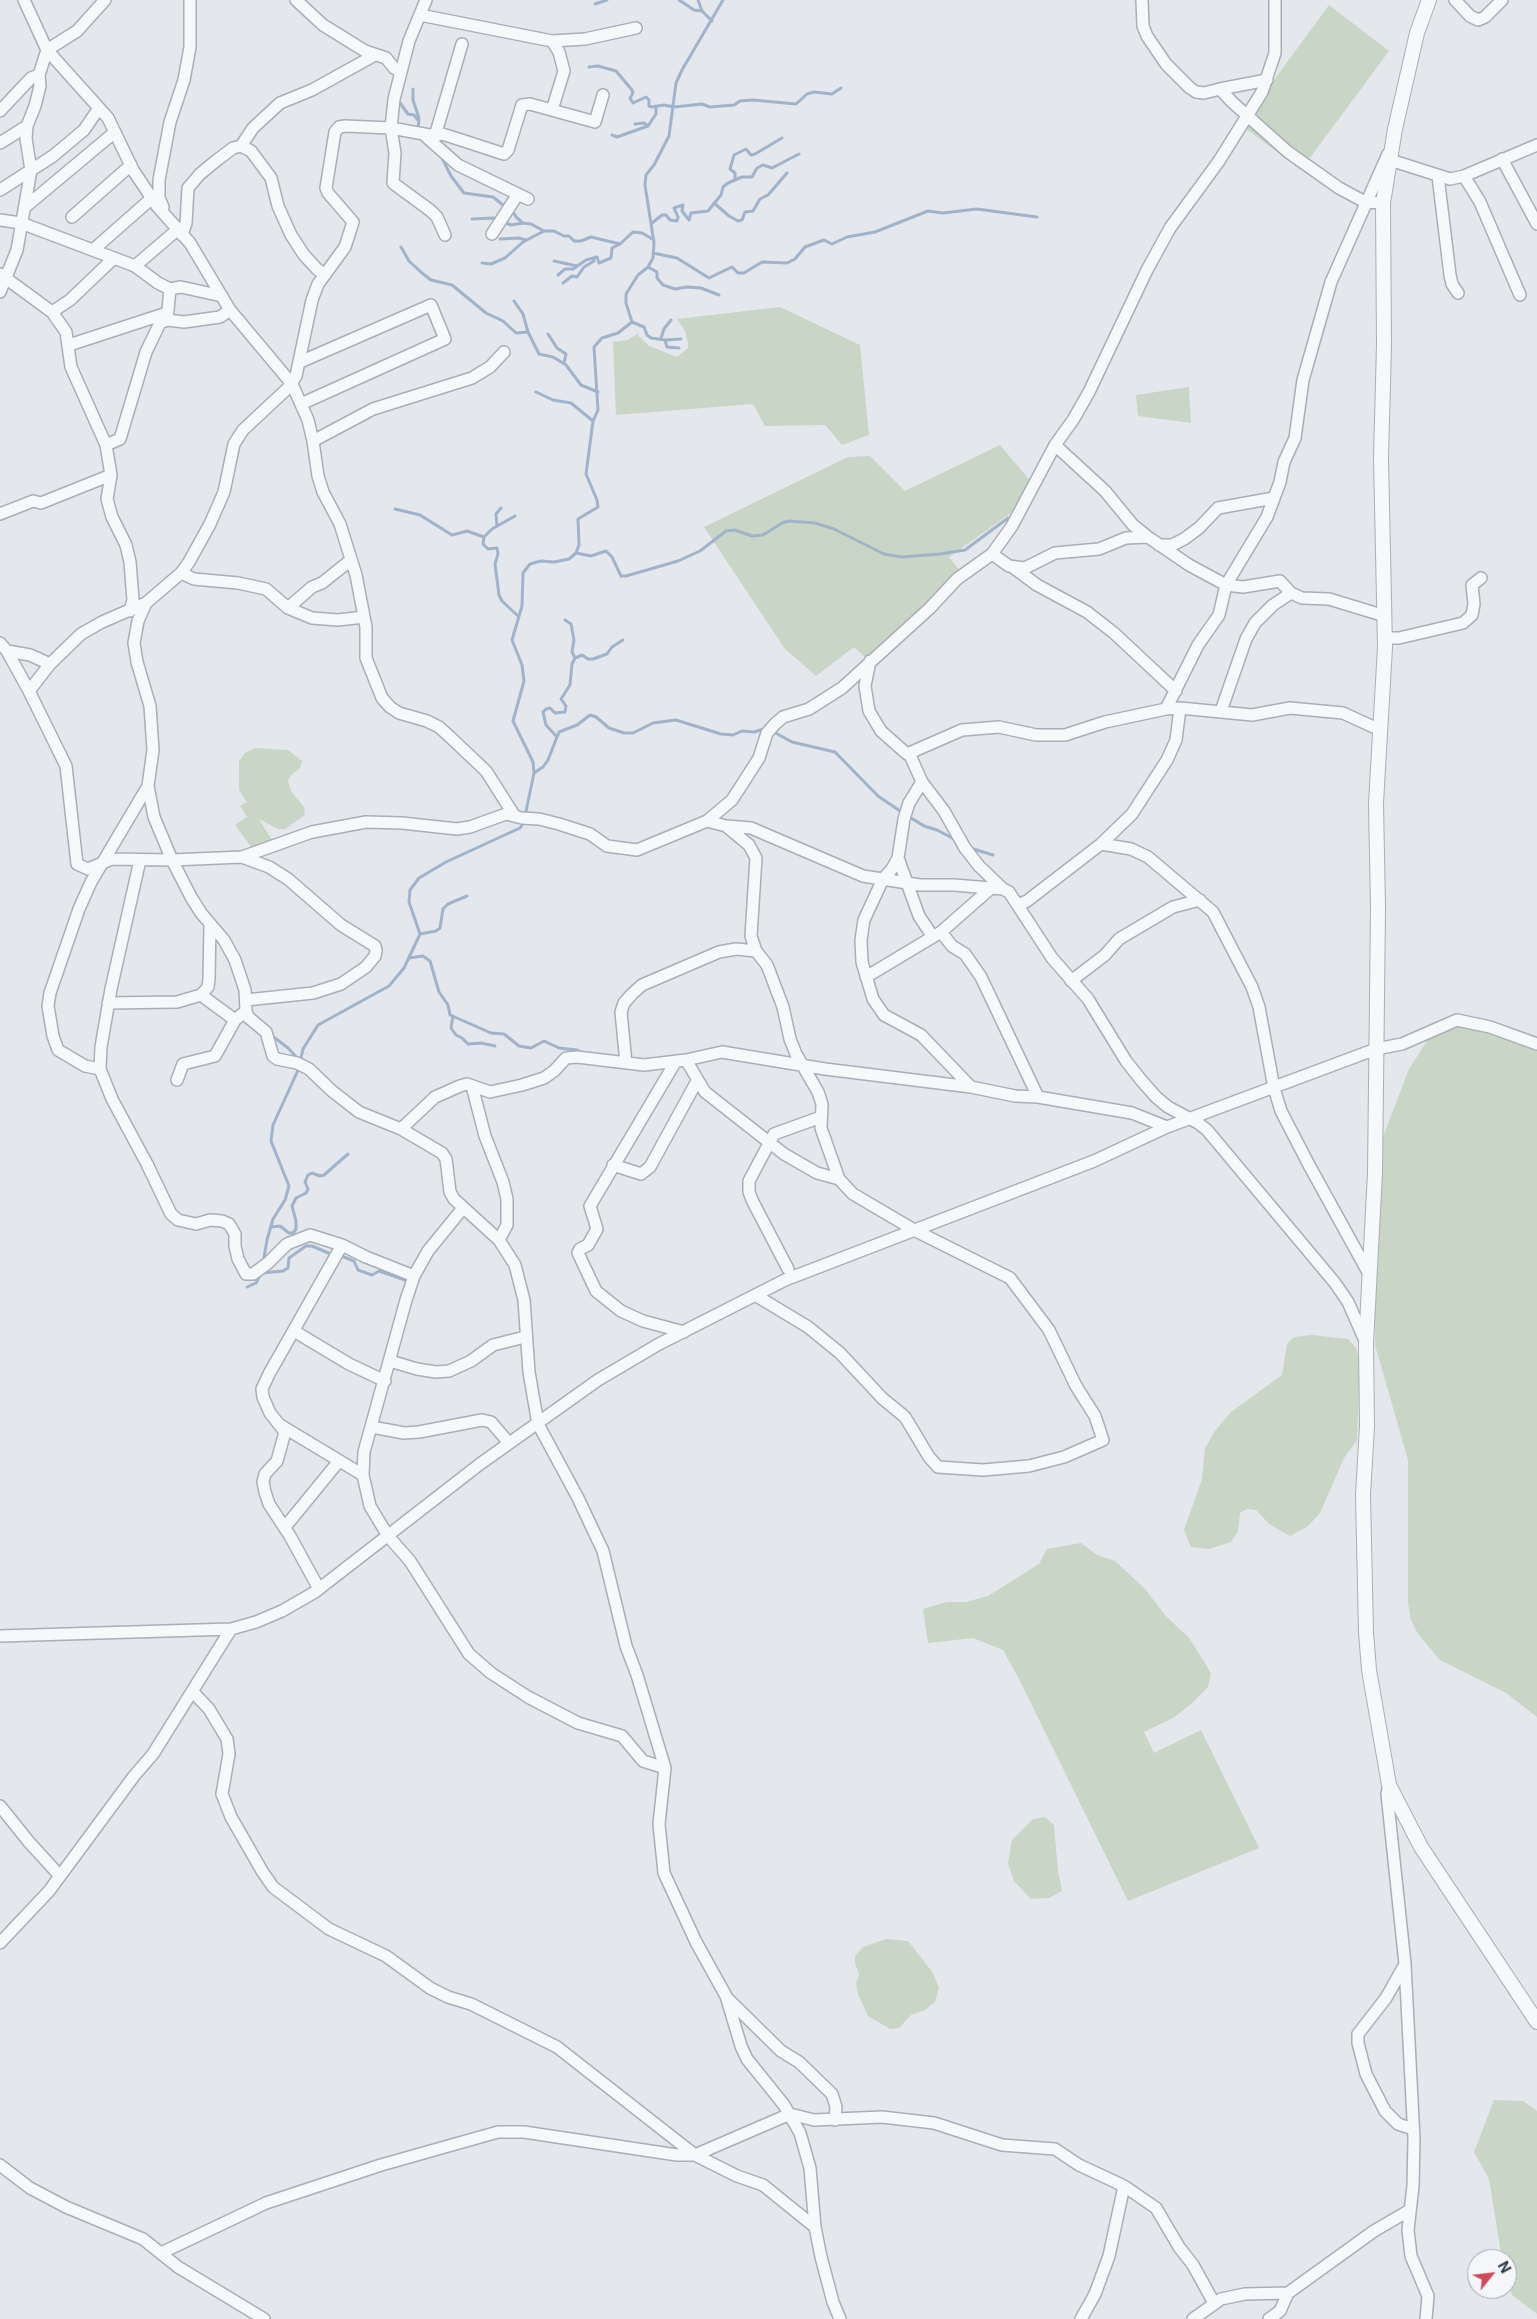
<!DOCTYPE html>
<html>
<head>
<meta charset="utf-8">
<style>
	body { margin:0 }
	#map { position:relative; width:1537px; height:2319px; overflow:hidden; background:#e4e7ec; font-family:Inter,sans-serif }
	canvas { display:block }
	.north { position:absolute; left:1467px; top:2249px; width:50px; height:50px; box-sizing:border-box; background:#f4f6f9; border:1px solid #a4a8b1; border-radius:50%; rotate:61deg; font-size:14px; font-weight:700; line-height:20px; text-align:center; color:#2b3445 }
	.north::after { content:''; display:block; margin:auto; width:18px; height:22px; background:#d1495b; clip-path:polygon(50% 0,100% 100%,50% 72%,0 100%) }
</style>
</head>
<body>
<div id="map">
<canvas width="1537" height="2319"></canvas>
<div class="north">N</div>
</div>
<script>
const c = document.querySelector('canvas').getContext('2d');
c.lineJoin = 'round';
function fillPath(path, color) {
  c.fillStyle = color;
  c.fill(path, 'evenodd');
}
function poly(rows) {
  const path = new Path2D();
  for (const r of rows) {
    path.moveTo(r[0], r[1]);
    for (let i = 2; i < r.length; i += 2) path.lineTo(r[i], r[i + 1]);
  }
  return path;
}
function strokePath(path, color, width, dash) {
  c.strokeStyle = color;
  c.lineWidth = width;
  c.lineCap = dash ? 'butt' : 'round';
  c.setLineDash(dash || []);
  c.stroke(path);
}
fillPath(poly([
	[1329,5,1389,51,1301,170,1241,125],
	[780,307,860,345,869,435,842,445,825,425,765,426,753,404,616,415,613,342,628,340,637,334,649,346,677,357,688,348,688,343,685,331,677,319],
	[1189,387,1191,423,1138,416,1136,395],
	[1000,445,1033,484,1018,508,949,557,963,575,870,662,854,647,816,676,785,649,704,527,848,457,870,456,905,491],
	[255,748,288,750,302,761,300,768,291,775,288,781,291,791,304,807,305,815,285,829,278,829,259,819,275,845,255,852,235,825,247,817,240,806,247,802,239,790,239,761,245,753],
	[1458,1023,1537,1046,1537,1717,1506,1693,1440,1660,1418,1634,1411,1620,1408,1603,1408,1460,1375,1345,1376,1155,1409,1069,1433,1032],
	[1312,1335,1348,1339,1356,1348,1360,1361,1357,1440,1344,1458,1320,1513,1307,1527,1290,1536,1269,1524,1256,1510,1247,1509,1240,1513,1238,1531,1231,1542,1209,1549,1191,1547,1184,1530,1202,1479,1205,1448,1215,1431,1231,1412,1282,1375,1287,1344,1294,1337],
	[1081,1543,1097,1555,1115,1561,1145,1589,1165,1615,1189,1638,1205,1663,1211,1674,1208,1687,1190,1705,1173,1718,1144,1732,1154,1753,1201,1730,1259,1848,1128,1901,1019,1679,1003,1650,973,1638,928,1643,923,1609,947,1602,966,1602,988,1596,1039,1564,1047,1549],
	[1045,1817,1054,1825,1058,1871,1062,1891,1049,1898,1031,1899,1014,1881,1008,1863,1012,1840,1033,1819],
	[886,1939,908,1941,933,1973,939,1988,935,2002,925,2010,911,2015,899,2028,890,2029,868,2016,858,1994,856,1984,859,1974,855,1963,855,1956,863,1947],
	[1494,2100,1523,2101,1537,2111,1537,2314,1512,2295,1507,2279,1507,2259,1502,2259,1489,2179,1474,2152]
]), '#c9d6c5');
strokePath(poly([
	[679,0,694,10,702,11],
	[698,0,702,11,712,21],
	[595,4,607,0],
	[589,67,598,66,616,71,632,90,633,93,630,98,633,103,646,97,649,100,649,106,652,107,664,105,674,107,702,104,710,107,734,105,740,101,753,100,796,104,807,94,814,92,832,94,841,88],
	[413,89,413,100,419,118,418,130],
	[400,103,408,114,414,115,418,120],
	[635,124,644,123,648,126],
	[612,135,617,137,648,126,656,114,656,106],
	[441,156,451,176,464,193,493,197,503,205,510,207,516,217,523,223,531,224,544,231,554,231,564,236,569,236,574,241,581,241,591,237,620,244,633,232,642,233,654,240],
	[735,179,735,173,730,169,734,155,746,149,751,155,755,154,782,138],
	[714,203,729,216,738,221,742,220,745,212,753,211,760,199,768,195,787,173],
	[472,219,493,218,511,225,523,223],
	[652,223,662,215,666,215,670,220,677,221,678,217,674,208,683,205,682,211,689,220,691,213,708,211,721,195,723,187,728,183,742,177,752,177,757,168,763,165,772,168,799,154],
	[500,239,519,238,526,240],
	[401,247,409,261,422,273,431,280,452,285,486,313,503,321,516,333,528,332,539,354,553,357,566,365,581,385,598,392],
	[653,253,677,258,709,278,732,267,738,273,744,273,762,262,787,263,795,259,805,247,824,240,832,244,847,237,875,232,928,211,943,213,977,209,1037,217],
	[554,261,577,266],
	[482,263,491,264,505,258,523,242,544,231],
	[648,267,657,272,657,278,663,285,675,289,687,287,701,288,719,295],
	[558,275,565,269,573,269,586,260,597,257,599,263,611,258,612,248,620,244],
	[563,283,572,276,577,277,584,267,594,261,594,258],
	[514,301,523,314,528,332],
	[632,322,644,327,647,335,651,338,665,340,681,339],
	[548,334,557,348,566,354,564,363],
	[661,338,664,329,671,320],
	[665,340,667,347,679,348],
	[536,392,553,400,571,403,593,421],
	[395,509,420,515,452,535,467,531,484,537],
	[515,516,492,529,484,537,483,544,488,549,497,548,498,554,495,564,499,595,502,601,518,616],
	[497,526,496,514,501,508],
	[576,553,591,556,606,551,612,557,621,576,626,576,678,561,700,551,726,531,735,530,752,536,763,535,782,523,789,521,815,523,834,529,884,554,902,557,940,554,965,550,1008,518],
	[565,620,571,624,574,640,572,652,575,658],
	[772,731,792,742,835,752,878,796,903,813],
	[557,737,546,725,543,712,546,709,550,708,555,713,565,712,566,706,561,699,570,685,572,664,575,658,582,655,588,659,593,659,607,654,612,647,623,640],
	[534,773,543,767,548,760,559,732,577,725,590,715,596,717,609,728,624,733,633,733,653,723,676,720,721,734,733,735,742,731,754,732,767,728],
	[525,816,534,773,533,762,513,721,524,681,522,665,512,640,522,606,523,573,530,564,541,561,554,562,569,559,576,553,579,545,578,519,598,507,597,500,586,474,593,421,598,410,594,347,602,338,618,333,632,322,626,303,626,294,638,275,648,267,653,258,654,243,645,185,646,175,654,165,669,136,676,83,682,70,723,0],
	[908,816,924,826,937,830,956,840],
	[970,848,993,855],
	[420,934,436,931,440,928,443,909,448,904,467,896],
	[409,958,423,956,430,961,439,992,448,1005,450,1015,491,1033,504,1034,519,1046,531,1048,544,1041,559,1048,577,1050,584,1054],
	[453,1016,451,1028,456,1035,462,1038,468,1044,481,1043,495,1046],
	[271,1035,288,1048,299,1060],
	[300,1062,303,1049,318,1025,389,986,404,968,420,934,409,902,410,890,419,878,446,862,520,828,524,822],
	[271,1227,280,1226,289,1233,293,1233,296,1229,296,1221,292,1206,296,1198,306,1193,308,1189,305,1182,308,1175,312,1173,320,1176,324,1175,348,1154],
	[339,1255,354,1261,358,1270,372,1275,379,1271,405,1280],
	[263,1263,267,1240,273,1219,285,1200,289,1186,271,1141,273,1125,299,1068],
	[262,1273,283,1271,288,1268,289,1258,306,1246,312,1246,333,1255],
	[247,1287,256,1283,261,1274]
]), '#9fb4cc', 3);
const minor = poly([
	[24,0,47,50,108,118,133,170,157,206,190,243,230,310,292,384,308,420,313,441,318,476,323,492,340,524,356,575,366,627,366,658,382,698,390,707,399,713,427,721,439,727,449,736,486,771,514,815],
	[296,0,323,25,365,51,386,58,394,68,401,72],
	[1142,0,1143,26,1147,36,1166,64,1190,88,1196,92,1204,93,1220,89,1232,102,1288,152,1339,188,1365,202,1383,203],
	[1455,0,1470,16,1478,20,1485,17,1502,0],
	[420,15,552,41,585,39,636,28],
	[552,41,559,52,564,71,552,110],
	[1220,89,1267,80],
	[0,111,31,78,39,75],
	[423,134,458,165,528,199],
	[435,136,442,134,455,138,504,154,508,150,522,105,530,104,595,122,603,95],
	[0,143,27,126],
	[241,146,253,128,280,103,312,90,375,55],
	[1502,159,1537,224],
	[1390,160,1450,179,1464,176,1537,145],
	[1438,176,1450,275,1452,284,1458,293],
	[1464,176,1480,202,1520,295],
	[0,190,53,156,84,130,99,108],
	[163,207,159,198,159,180,170,122,184,80,190,47,190,0],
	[24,208,115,132],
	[72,217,131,165],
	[0,220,21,223,135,266,158,283,170,289],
	[492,234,518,194],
	[182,235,186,223,188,188,200,174,217,160,233,148,241,146,251,151,271,178,278,206,291,235,304,255,317,269,325,275],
	[445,235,437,217,431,211,393,183,395,153,391,128,435,136,462,44],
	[93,250,152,198],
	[135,266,177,230,174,225],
	[0,274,52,312,66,332,71,367,106,445],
	[0,292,17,250,31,170,26,139,27,126,35,106,40,86,39,75,47,50,77,31,105,0],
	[52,312,70,300,114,258],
	[167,320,184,322,220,317,230,310],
	[69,345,167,313],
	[300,362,431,305,445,339,301,404],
	[313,441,373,409,472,378,490,367,504,352],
	[1055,445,1105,491,1133,525,1148,537],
	[0,514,33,501,41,503,111,475],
	[1159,545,1172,545,1184,539,1199,528,1218,508,1274,498],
	[992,554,1009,566,1025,568,1055,553,1099,549,1126,538,1148,537,1189,565,1226,585,1243,587,1280,581,1291,593,1302,598,1329,599,1385,616],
	[1014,568,1037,585,1087,612,1114,633,1176,691],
	[181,573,194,579,238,583,266,589,288,608,312,618,338,620,364,617],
	[288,608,312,587,322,583,351,560],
	[130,611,133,600,130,562,126,545,112,517,107,499,111,475,106,445,120,439,146,352,160,323,167,320,170,289,181,287,222,296],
	[1385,638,1399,638,1463,623,1472,615,1474,604,1472,585,1481,578],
	[0,643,7,651,30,655,50,664,81,634,102,622,146,603,181,573,189,562,210,524,224,492,234,444,243,430,289,387,296,376,312,300,318,284,345,247,353,222,328,193,326,188,335,132,339,127,345,126,391,128,394,99,401,72,409,41,426,0],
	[7,651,29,691],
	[870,661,865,686,869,711,881,731,907,754,962,730,999,727,1036,735,1065,735,1105,722,1166,709,1180,708,1252,715,1290,708,1343,713,1380,730],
	[50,664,29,691,66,766,77,864,88,869,112,859,172,860,191,897,201,913,224,940,235,960,245,990,246,1011,248,1017,266,1032,273,1056,277,1059,297,1063,309,1069,332,1091,359,1112,401,1129,442,1153,446,1159,450,1192,454,1199,499,1240,515,1265,524,1300,529,1372,538,1424,578,1498,603,1551,626,1646,637,1675,665,1768,659,1824,664,1873,696,1942,726,1996,741,2046,747,2059,784,2105,800,2133,810,2168,815,2227,821,2257,833,2302,840,2319],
	[1166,709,1198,645,1219,615,1226,585,1267,517,1280,482,1284,462,1295,438,1303,380,1331,282,1388,154],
	[1221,711,1246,639,1255,623,1273,605,1291,593],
	[910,755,922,782,944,811,965,848,979,866,1003,889],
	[922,782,909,803,904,819,898,858,892,869,883,879,864,920,861,940,862,962,873,999,884,1015,921,1035,971,1087],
	[148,786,154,817,172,860,242,857,312,832,366,822,402,823,457,829,470,827,506,814,522,818,539,819,559,824,590,834,607,846,637,850,707,821,732,800,759,758,767,733,775,724,783,717,809,709,842,688,930,608,957,579,992,554,1012,526,1055,445,1073,420,1089,392,1147,270,1170,228,1219,161,1262,92,1275,53,1275,0],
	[707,821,726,826,751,828,863,876,920,885,954,885,1003,889,1009,892,1052,958,1088,999,1126,1061,1141,1080,1156,1097,1168,1107,1198,1123,1207,1130,1335,1283,1348,1302,1366,1343],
	[726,826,749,845,756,858,751,936,756,951],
	[1101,844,1131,849,1148,857,1213,912,1252,987,1259,1007,1274,1088,1281,1111,1309,1165,1368,1272],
	[242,857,269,867,288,879,341,925,375,946,376,950,375,956,366,967,341,984,313,993,246,1000],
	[898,858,919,916,933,937],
	[140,860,111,989,101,1047,100,1069,112,1099,147,1164,171,1214,178,1220,196,1224,210,1220,222,1221,229,1224,235,1234,235,1246,238,1259,246,1274,253,1274,268,1263,287,1244,310,1235,342,1245,366,1257,414,1276],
	[1018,905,1027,901,1101,844,1132,814,1167,760,1176,740,1180,708],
	[941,932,952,946,965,954,981,977,1038,1097],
	[866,977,941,932,990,889],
	[1071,981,1105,955,1119,939,1173,907,1200,900],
	[201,995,235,1020],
	[108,1003,177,1002,201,995,208,987,209,979,210,924],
	[686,1060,705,1092,756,1132,784,1154,817,1173,839,1179],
	[676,1061,590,1206,597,1229,588,1245,580,1249,578,1253,596,1291,621,1311,643,1321,684,1332],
	[626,1063,621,1012,624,1003,632,994,642,985,719,952,736,949,756,951,767,965,783,1007,790,1039,796,1054,818,1092,822,1104,821,1128,839,1179,853,1194,916,1231,1010,1278,1049,1330,1076,1386,1095,1416,1103,1440,1064,1457,1029,1466,983,1470,938,1467,929,1457,905,1417,882,1398,840,1353,808,1327,755,1295],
	[100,1069,85,1066,58,1050,53,1036,48,1006,50,993,79,909,91,882,148,786,153,750,150,706,137,662,134,643,138,621,146,603],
	[177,1080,183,1064,215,1056,235,1020,246,1011],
	[472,1086,485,1136,503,1182,507,1199,507,1225,499,1240],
	[401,1129,435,1097,460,1086,467,1084,490,1092,522,1085,544,1078,554,1071,566,1058,577,1057,644,1065,686,1060,722,1052,825,1069,971,1087,1015,1096,1038,1097,1132,1113,1167,1127],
	[613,1165,641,1174,650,1167,697,1081],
	[463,1208,428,1251,414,1276,406,1300,364,1452,363,1475,370,1506,388,1536,410,1561,469,1654,491,1673,528,1697,578,1723,622,1736,643,1761,665,1768],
	[788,1269,753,1202,749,1192,749,1181,774,1134,821,1117],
	[294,1331,349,1364,385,1381],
	[390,1361,417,1369,436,1372,449,1371,471,1361,493,1345,525,1337],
	[280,1425,363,1475],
	[372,1427,404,1433,419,1432,482,1420,491,1422,509,1443],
	[285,1527,339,1461],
	[319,1589,290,1536,269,1504,265,1492,263,1482,265,1474,277,1461,285,1432,270,1413,263,1397,262,1389,269,1374,342,1245],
	[0,1636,231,1629,256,1622,282,1611,315,1592,480,1464,598,1380,659,1344,785,1280,1094,1161,1167,1127,1376,1049,1402,1044,1457,1020,1490,1027,1537,1044],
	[193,1692,209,1709,227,1739,229,1754,222,1794,231,1817,262,1871,273,1887,329,1929,386,1956,430,1988,448,1997,471,2004,557,2047,695,2155,737,2176,763,2185,815,2227],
	[1389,1785,1387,1794,1405,1964,1414,2139,1413,2186,1408,2230,1411,2256,1428,2296,1426,2319],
	[0,1806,29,1842,60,1876],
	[0,1943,49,1891,134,1776,153,1754,231,1629],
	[1404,1966,1386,1998,1358,2034,1358,2043,1366,2074,1385,2111,1398,2124,1413,2129],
	[728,1999,781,2051,799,2062,832,2094,836,2107,835,2120],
	[0,2165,30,2188,66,2207,143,2239,178,2267,264,2319],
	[161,2253,266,2203,381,2165,498,2132,524,2132,677,2155,695,2155,790,2114,814,2120,882,2117,934,2123,1002,2145,1055,2149,1079,2165,1124,2186,1156,2208,1179,2247,1193,2265,1214,2303],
	[1081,2319,1095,2294,1109,2256,1124,2186],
	[1193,2319,1221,2299,1245,2294,1288,2293,1374,2231,1410,2210],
	[1269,2319,1280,2311,1288,2293]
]);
const tertiary = poly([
	[1429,0,1417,33,1395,129,1383,203,1384,345,1381,458,1385,647,1376,803,1378,908,1375,1173,1366,1343,1367,1426,1363,1495,1366,1632,1369,1670,1389,1785,1421,1847,1537,2022]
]);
strokePath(minor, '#a9aeb7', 14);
strokePath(tertiary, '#a9aeb7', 16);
strokePath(minor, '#f7f8fa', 11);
strokePath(tertiary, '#f7f8fa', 14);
</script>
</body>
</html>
